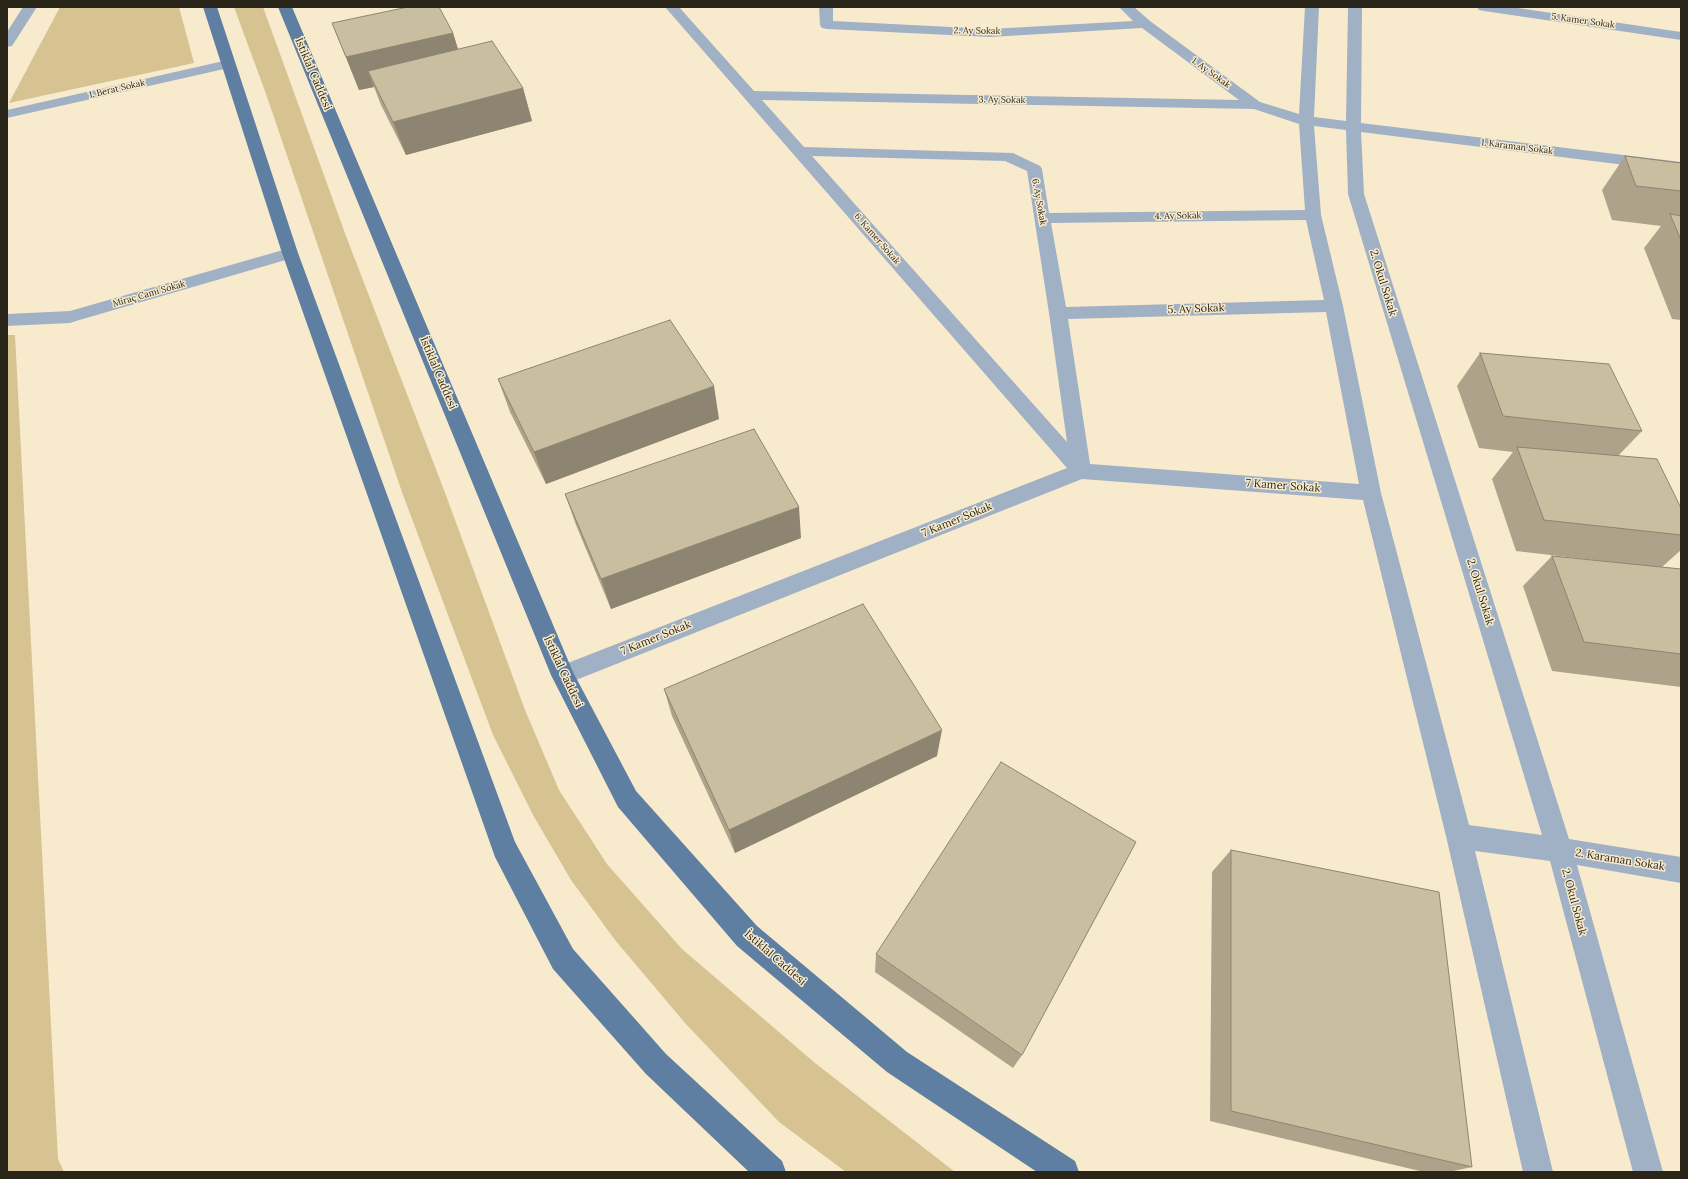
<!DOCTYPE html>
<html>
<head>
<meta charset="utf-8">
<style>
	body { margin:0 }
	#map { position:relative; width:1688px; height:1179px; overflow:hidden; background:#f8ebcd; font-family:Lora,serif }
	canvas { display:block }
	.frame { position:absolute; inset:0; border:8px solid #2a2519; pointer-events:none }
</style>
</head>
<body>
<div id="map">
<canvas width="1688" height="1179"></canvas>
<div class="frame"></div>
</div>
<script>
const c = document.querySelector('canvas').getContext('2d');
c.lineJoin = 'round';
function fillPath(path, color) {
  c.fillStyle = color;
  c.fill(path, 'evenodd');
}
function poly(rows) {
  const path = new Path2D();
  for (const r of rows) {
    path.moveTo(r[0], r[1]);
    for (let i = 2; i < r.length; i += 2) path.lineTo(r[i], r[i + 1]);
  }
  return path;
}
function strokePath(path, color, width, dash) {
  c.strokeStyle = color;
  c.lineWidth = width;
  c.lineCap = dash ? 'butt' : 'round';
  c.setLineDash(dash || []);
  c.stroke(path);
}
function label(font, color, halo, rows, align = 'center') {
  c.font = font + ' Lora,serif';
  c.lineWidth = 3;
  c.setLineDash([]);
  c.textBaseline = 'middle';
  c.strokeStyle = halo;
  c.fillStyle = color;
  for (const [text, x, y, turn = 0] of rows) {
    c.save();
    c.translate(x, y);
    c.rotate((+turn || 0) * Math.PI / 180);
    c.textAlign = isNaN(turn) ? turn : align;
    if (halo) c.strokeText(text, 0, 0);
    c.fillText(text, 0, 0);
    c.restore();
  }
}
fillPath(poly([
	[60,7,179,7,194,63,9,103],
	[234,7,263,7,346,236,444,490,525,710,559,790,607,864,682,949,815,1063,955,1172,846,1172,779,1122,685,1023,615,940,571,880,533,815,493,735,403,495,266,94],
	[7,335,15,335,58,1159,64,1172,7,1172]
]), '#d7c292');
fillPath(poly([
	[23,7,37,7,12,46,7,47,7,32,23,7],
	[665,7,679,7,754,91,1239,100,1142,28,990,37,827,29,822,28,820,25,819,7,833,7,833,21,990,29,1133,21,1119,7,1134,7,1150,21,1260,102,1299,114,1305,7,1319,7,1314,117,1346,121,1348,7,1362,7,1361,123,1681,162,1681,172,1361,132,1364,194,1569,839,1681,857,1681,883,1577,865,1663,1172,1633,1172,1550,861,1475,851,1553,1172,1523,1172,1446,836,1363,500,1082,479,571,682,563,685,555,682,551,675,555,668,1067,468,665,7],
	[762,100,1254,109,1299,124,1305,210,1049,213,1042,169,1040,166,1013,153,804,147,762,100],
	[1314,126,1346,130,1348,194,1542,835,1469,825,1381,493,1343,306,1321,215,1314,126],
	[812,156,1005,161,1027,171,1049,313,1067,442,812,156],
	[1306,220,1324,300,1066,307,1051,223,1306,220],
	[1326,312,1359,484,1090,464,1068,319,1326,312],
	[1477,7,1511,7,1681,32,1681,40,1484,11,1479,10,1477,7],
	[228,60,233,61,235,64,233,67,7,118,7,110,228,60],
	[290,248,296,249,298,253,296,257,76,321,70,323,7,326,7,314,70,311,290,248]
]), '#a0b1c5');
fillPath(poly([
	[203,7,217,7,298,253,515,842,573,949,666,1054,782,1161,786,1172,749,1172,646,1074,553,969,495,857,282,253,203,7],
	[278,7,292,7,573,672,636,791,757,926,907,1052,1075,1161,1079,1172,1037,1172,887,1072,737,946,618,807,551,675,278,7]
]), '#5f7fa2');
fillPath(poly([
	[332,23,453,33,458,49,523,88,532,121,406,155,381,105,374,87,359,90],
	[1625,156,1681,163,1681,320,1672,319,1644,248,1661,226,1612,220,1602,190],
	[1480,353,1642,431,1618,456,1681,508,1681,550,1662,567,1681,569,1681,687,1552,671,1523,586,1552,556,1628,564,1516,551,1492,479,1513,452,1479,448,1457,386],
	[498,379,719,419,546,484,510,412],
	[565,494,801,538,611,609,576,525],
	[664,689,937,756,735,853,672,716],
	[1231,850,1472,1167,1449,1172,1424,1172,1210,1121,1212,872],
	[876,954,1022,1055,1013,1068,875,972]
]), '#aea38a');
fillPath(poly([
	[453,33,463,66,368,71,374,87,359,90,346,57],
	[523,88,532,121,406,155,393,122],
	[714,386,719,419,546,484,534,452],
	[799,507,801,538,611,609,601,579],
	[942,730,937,756,735,853,729,830]
]), '#8d8571');
const building = poly([
	[408,7,439,7,453,33,346,57,332,23,408,7],
	[492,41,523,88,393,122,368,71,492,41],
	[1625,156,1681,163,1681,191,1636,186,1625,156],
	[1670,214,1681,216,1681,240,1670,214],
	[670,320,714,386,534,452,498,379,670,320],
	[1480,353,1609,364,1642,431,1503,416,1480,353],
	[754,429,799,507,601,579,565,494,754,429],
	[1517,447,1657,459,1681,508,1681,535,1544,520,1517,447],
	[1552,556,1681,569,1681,654,1584,642,1552,556],
	[863,604,942,730,729,830,664,689,863,604],
	[1001,762,1136,842,1022,1055,876,954,1001,762],
	[1231,850,1439,892,1472,1167,1231,1111,1231,850]
]);
fillPath(building, '#cabea1');
strokePath(building, '#8d8571', 1);
label('9px', '#2a2519', '#f8ebcd', [
	["5. Kamer Sokak",1583,21,8],
	["2. Ay Sokak",977,31,1],
	["1. Ay Sokak",1211,73,36],
	["1. Berat Sokak",117,89,-13],
	["3. Ay Sokak",1002,100,1],
	["1. Karaman Sokak",1517,147,7],
	["6. Ay Sokak",1039,202,80],
	["4. Ay Sokak",1178,216,-1],
	["6. Kamer Sokak",877,239,49],
	["Miraç Cami Sokak",149,294,-16]
]);
label('11px', '#2a2519', '#f8ebcd', [
	["İstiklal Caddesi",313,74,67],
	["2. Okul Sokak",1383,283,73],
	["5. Ay Sokak",1196,309,-2],
	["İstiklal Caddesi",438,373,67],
	["7 Kamer Sokak",1283,486,4],
	["7 Kamer Sokak",957,520,-22],
	["2. Okul Sokak",1480,592,73],
	["7 Kamer Sokak",656,638,-22],
	["İstiklal Caddesi",563,672,65],
	["2. Karaman Sokak",1620,860,9],
	["2. Okul Sokak",1574,902,75],
	["İstiklal Caddesi",775,958,41]
]);
</script>
</body>
</html>
